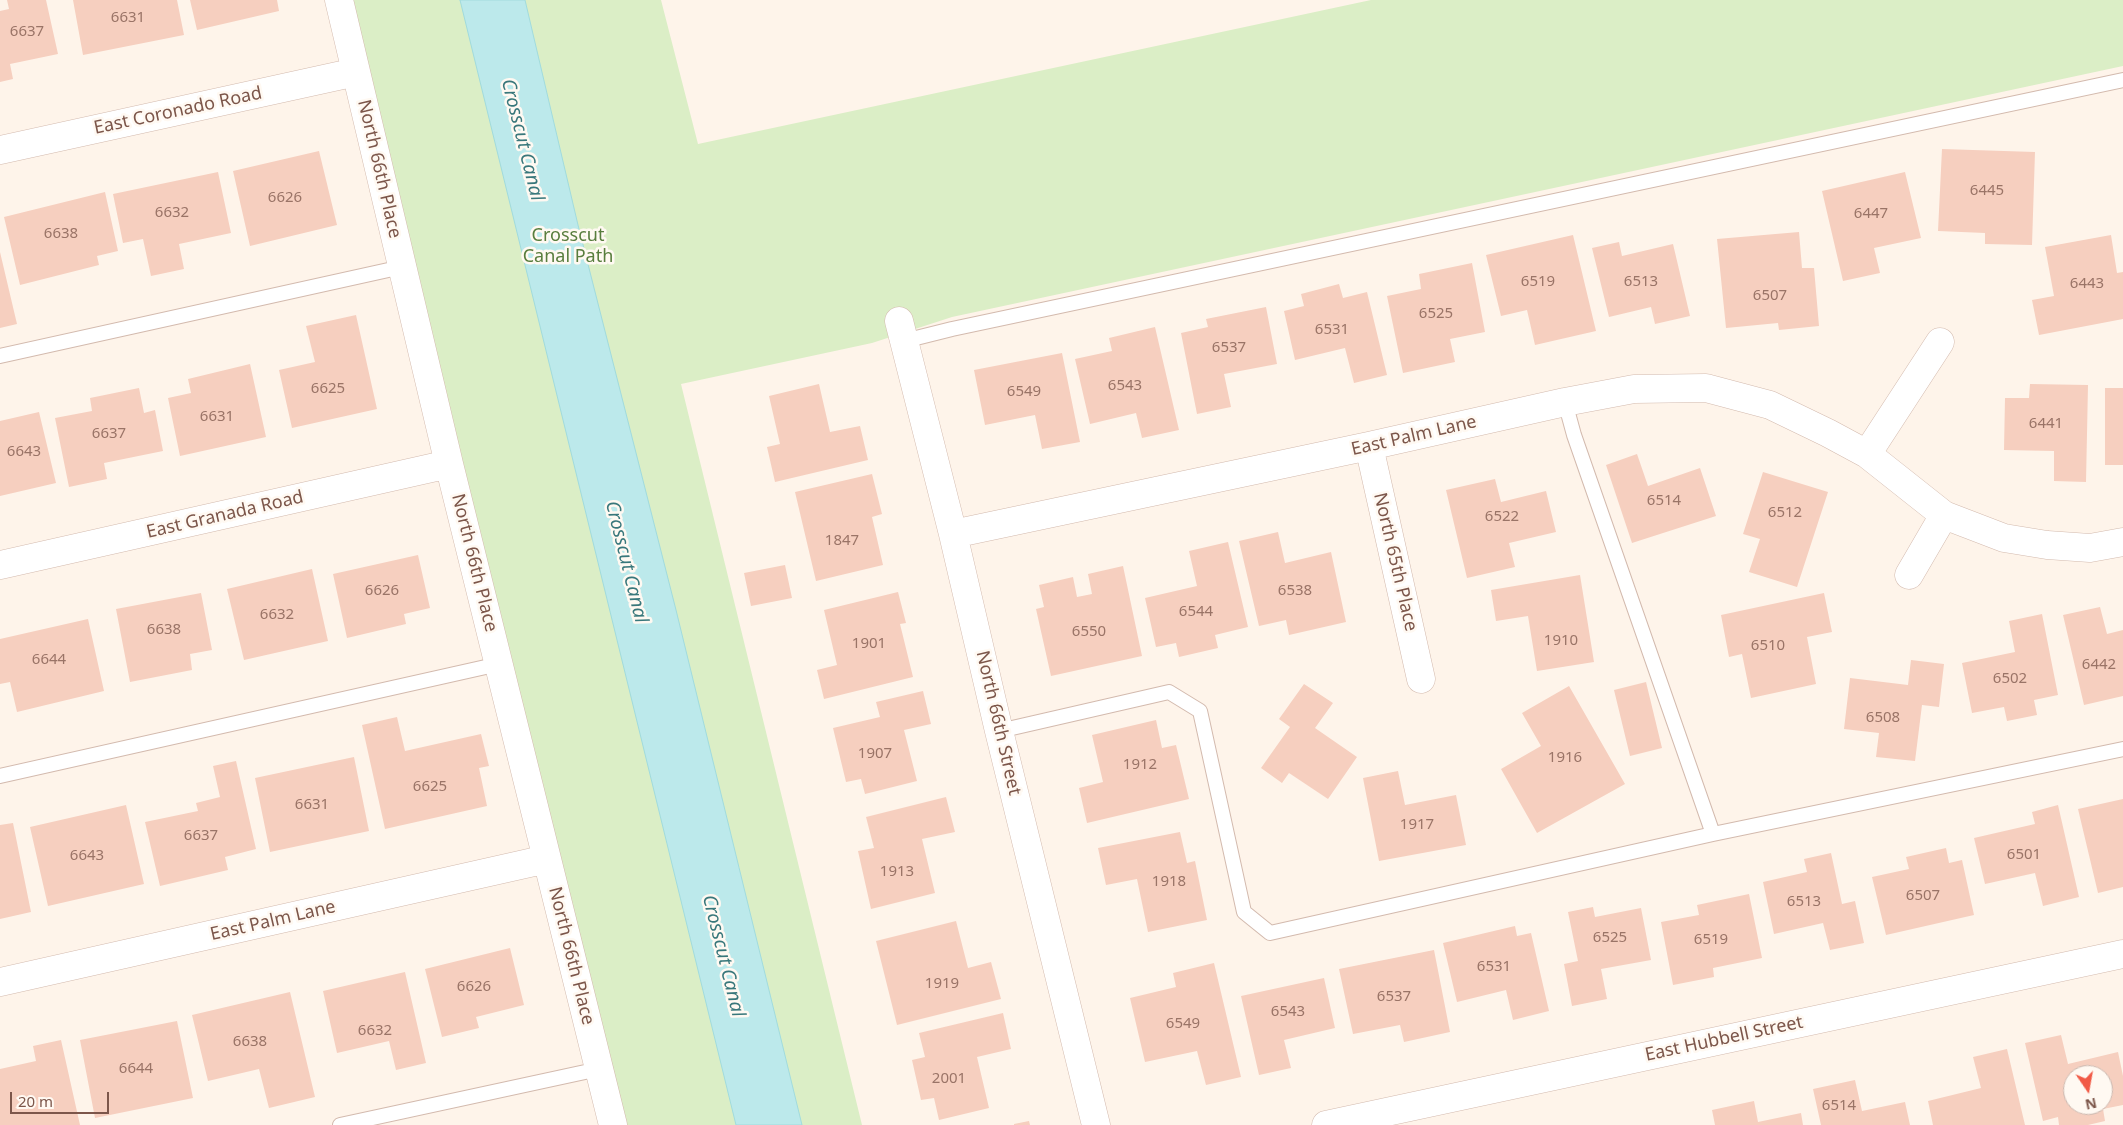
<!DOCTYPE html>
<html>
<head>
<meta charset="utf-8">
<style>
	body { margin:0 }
	#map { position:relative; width:2123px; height:1125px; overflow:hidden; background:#fef4ea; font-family:"Noto Sans",sans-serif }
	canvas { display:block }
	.north { position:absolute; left:2063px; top:1065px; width:50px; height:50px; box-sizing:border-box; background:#fff9f2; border:1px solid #cbb8af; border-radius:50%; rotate:168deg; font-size:14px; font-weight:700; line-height:20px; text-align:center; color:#7c564a }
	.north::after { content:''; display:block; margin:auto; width:18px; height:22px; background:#f15a46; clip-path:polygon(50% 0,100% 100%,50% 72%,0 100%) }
	.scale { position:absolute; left:10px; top:1092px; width:99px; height:22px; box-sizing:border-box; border:2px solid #7c564a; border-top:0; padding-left:6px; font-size:15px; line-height:18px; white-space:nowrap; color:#7c564a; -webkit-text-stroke:4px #fff9f2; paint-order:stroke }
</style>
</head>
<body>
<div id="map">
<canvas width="2123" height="1125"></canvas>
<div class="north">N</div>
<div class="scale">20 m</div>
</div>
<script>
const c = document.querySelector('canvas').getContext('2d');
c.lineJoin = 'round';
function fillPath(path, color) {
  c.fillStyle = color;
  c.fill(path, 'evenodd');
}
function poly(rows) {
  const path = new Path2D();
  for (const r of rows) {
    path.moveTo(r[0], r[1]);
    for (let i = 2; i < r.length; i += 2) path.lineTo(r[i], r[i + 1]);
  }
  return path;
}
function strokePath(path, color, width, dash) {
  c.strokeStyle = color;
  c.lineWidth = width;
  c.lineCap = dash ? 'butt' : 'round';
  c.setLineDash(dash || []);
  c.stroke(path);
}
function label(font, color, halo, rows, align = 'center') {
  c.font = font + ' "Noto Sans",sans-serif';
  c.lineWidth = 5;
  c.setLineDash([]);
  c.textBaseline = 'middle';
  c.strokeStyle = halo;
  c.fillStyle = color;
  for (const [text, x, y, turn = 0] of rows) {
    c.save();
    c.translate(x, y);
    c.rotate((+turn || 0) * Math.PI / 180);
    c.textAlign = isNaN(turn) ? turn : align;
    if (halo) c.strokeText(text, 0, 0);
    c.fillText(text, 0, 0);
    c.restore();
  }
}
fillPath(poly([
	[339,0,661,0,698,144,1371,0,2123,0,2123,66,952,317,872,343,681,384,862,1125,613,1125]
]), '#dbeec6');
const water = poly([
	[460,0,525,0,578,225,676,610,802,1125,736,1125,460,0]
]);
fillPath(water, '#bce9eb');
strokePath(water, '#a1dbdd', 1);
fillPath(poly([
	[7,0,46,0,58,54,10,64,13,79,0,82,0,11,9,9],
	[73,0,177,0,184,35,83,55],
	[190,0,277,0,279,11,197,30],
	[1942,149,2035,152,2032,245,1985,244,1985,233,1938,231],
	[319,151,337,225,250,246,233,171],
	[218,172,231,233,179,244,184,269,151,276,143,239,123,243,113,194],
	[1905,172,1921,238,1874,248,1880,273,1843,281,1822,191],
	[105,192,118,251,97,256,99,265,20,285,4,217],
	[1799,232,1802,268,1814,268,1819,326,1779,330,1778,323,1726,328,1717,239],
	[1573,235,1596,331,1535,345,1527,310,1501,316,1486,255],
	[2111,235,2117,273,2123,272,2123,319,2039,335,2032,300,2054,296,2045,247],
	[1619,242,1622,256,1673,244,1690,316,1655,324,1651,307,1609,317,1592,248],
	[0,252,17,324,0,328],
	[1472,263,1485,332,1450,339,1455,362,1403,373,1387,296,1421,289,1419,274],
	[1339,284,1343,298,1367,292,1387,375,1354,383,1345,348,1295,360,1284,311,1304,306,1301,294],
	[1266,307,1277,364,1224,374,1231,407,1197,414,1181,333,1208,327,1206,319],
	[356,315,377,409,292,428,279,370,315,362,306,326],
	[1155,327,1179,430,1142,438,1136,413,1090,424,1075,359,1112,351,1109,338],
	[1062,353,1080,442,1042,449,1035,415,985,425,974,370],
	[250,364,266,437,180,456,168,398,191,393,188,379],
	[819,384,830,432,860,426,868,460,775,482,767,447,780,444,769,396],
	[2030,384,2088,385,2086,482,2054,481,2054,451,2004,450,2005,398,2029,398],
	[139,388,144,413,155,410,163,451,104,463,107,479,69,487,55,418,92,411,90,398],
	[2105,388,2123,388,2123,465,2105,465],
	[39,412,56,483,0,496,0,421],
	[1637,454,1648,486,1700,468,1716,516,1632,543,1606,465],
	[1763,472,1828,492,1797,587,1749,572,1760,539,1743,534],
	[872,474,882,514,872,517,883,565,816,581,795,492],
	[1495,479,1501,502,1546,491,1556,532,1509,543,1515,567,1467,578,1446,490],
	[1278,532,1285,563,1331,552,1346,622,1289,635,1286,620,1259,626,1239,541],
	[1228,542,1248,627,1215,635,1218,648,1179,657,1176,643,1156,647,1145,598,1197,586,1189,551],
	[418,555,430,608,404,614,406,624,347,638,333,574],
	[785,565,792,598,751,606,744,573],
	[1123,566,1142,656,1051,676,1036,609,1044,607,1039,585,1073,577,1077,597,1092,594,1088,574],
	[312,569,328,641,244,660,227,589],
	[1580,575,1594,662,1537,671,1528,616,1496,621,1491,590],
	[898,592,906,623,900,624,913,677,824,699,817,670,837,665,824,610],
	[201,593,212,650,190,654,192,670,130,682,116,609],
	[1824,593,1832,632,1807,637,1816,684,1751,698,1742,654,1729,657,1721,615],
	[2100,607,2107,634,2123,630,2123,696,2084,705,2063,615],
	[2042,614,2058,695,2034,700,2037,715,2007,721,2004,707,1972,713,1962,663,2015,652,2009,621],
	[88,619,104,691,17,712,10,682,0,684,0,639],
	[1911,660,1944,664,1939,707,1922,705,1915,761,1876,757,1879,733,1844,729,1850,678,1908,685],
	[1646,682,1662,748,1630,756,1614,690],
	[1304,684,1333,703,1315,728,1357,757,1328,799,1289,773,1282,783,1261,768,1290,727,1279,719],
	[1569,686,1625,784,1537,833,1501,769,1541,746,1522,713],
	[923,691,931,724,904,730,917,781,865,794,861,779,846,782,833,728,880,717,876,702],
	[397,717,405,751,481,734,489,766,479,768,487,806,385,829,362,725],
	[1156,720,1162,748,1176,745,1189,799,1087,823,1079,788,1103,782,1092,735],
	[354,757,369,831,270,852,255,778],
	[236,761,256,849,225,857,228,870,160,886,145,822,198,811,196,803,220,797,213,766],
	[1398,771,1405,805,1456,795,1466,845,1379,861,1363,778],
	[946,797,955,832,922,839,935,893,871,909,858,851,874,848,866,817],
	[2123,799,2123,887,2098,893,2078,809],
	[126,805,144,884,48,906,30,827],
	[2058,805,2079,897,2043,906,2035,873,1985,884,1974,838,2035,824,2032,812],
	[13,823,31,912,0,919,0,825],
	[1180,832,1187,863,1195,861,1207,920,1148,932,1137,879,1106,885,1098,848],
	[1946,848,1949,863,1962,860,1974,915,1886,935,1872,877,1909,869,1906,857],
	[1831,853,1842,904,1855,901,1864,943,1830,950,1823,923,1774,934,1763,882,1807,872,1804,859],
	[1749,894,1762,958,1713,968,1714,977,1673,985,1661,922,1699,915,1697,905],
	[1593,907,1595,917,1641,908,1651,960,1601,969,1607,999,1572,1006,1564,964,1578,961,1568,912],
	[956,921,968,968,991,962,1001,999,897,1025,876,941],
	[1515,926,1517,936,1531,933,1549,1011,1513,1020,1506,990,1457,1002,1443,943],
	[510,948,524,1005,476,1017,479,1028,442,1037,425,969],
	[1434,950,1450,1032,1404,1042,1400,1025,1353,1034,1339,969],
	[1214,963,1241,1077,1206,1085,1197,1051,1145,1062,1130,998,1176,987,1173,973],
	[405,972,426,1063,396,1070,389,1041,337,1053,323,991],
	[1324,978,1335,1028,1284,1040,1291,1068,1259,1075,1241,996],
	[290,992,315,1097,269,1108,259,1069,208,1081,192,1015],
	[1003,1013,1011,1049,977,1057,989,1108,939,1120,934,1098,921,1100,912,1060,925,1057,919,1033],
	[177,1021,193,1098,95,1118,80,1040],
	[2061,1035,2068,1064,2118,1052,2123,1076,2123,1105,2103,1109,2105,1121,2088,1125,2059,1125,2058,1117,2043,1121,2025,1043],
	[2073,1075,2103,1075,2103,1105,2073,1105],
	[61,1040,80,1125,0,1125,0,1069,36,1061,33,1046],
	[2007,1049,2025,1125,1933,1125,1928,1101,1981,1088,1973,1057],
	[1855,1080,1862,1111,1905,1102,1910,1125,1821,1125,1813,1089],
	[1754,1101,1758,1122,1801,1113,1803,1125,1715,1125,1712,1110],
	[1029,1121,1030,1125,1014,1125,1014,1124]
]), '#f6cfbf');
const service = poly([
	[904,341,952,329,2123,80],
	[0,356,402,267],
	[1565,402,1574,435,1713,834],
	[999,731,1169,692,1200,711,1244,912,1270,933,1713,834,2123,749],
	[0,776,499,664],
	[340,1125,599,1069]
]);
const minor = poly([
	[339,0,449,464,613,1125],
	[0,150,356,72],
	[899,321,953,534,999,731,1096,1125],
	[1369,446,1421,679],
	[1867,454,1940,342],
	[953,534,1369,446,1565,402,1634,389,1706,388,1770,405,1828,433,1867,454,1944,515,2004,538,2047,545,2090,548,2123,542],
	[0,565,449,464],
	[1909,575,1944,515],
	[0,982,547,859],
	[1326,1125,2123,954]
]);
strokePath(service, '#d3baae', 16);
strokePath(minor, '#d3baae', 29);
strokePath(service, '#fff', 14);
strokePath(minor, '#fff', 28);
label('15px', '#9a7467', null, [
	["6631",128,18],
	["6637",27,32],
	["6445",1987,191],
	["6626",285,198],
	["6632",172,213],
	["6447",1871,214],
	["6638",61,234],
	["6519",1538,282],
	["6513",1641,282],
	["6443",2087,284],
	["6507",1770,296],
	["6525",1436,314],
	["6531",1332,330],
	["6537",1229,348],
	["6543",1125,386],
	["6625",328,389],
	["6549",1024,392],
	["6631",217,417],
	["6441",2046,424],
	["6637",109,434],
	["6643",24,452],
	["6514",1664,501],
	["6512",1785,513],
	["6522",1502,517],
	["1847",842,541],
	["6626",382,591],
	["6538",1295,591],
	["6544",1196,612],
	["6632",277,615],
	["6638",164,630],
	["6550",1089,632],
	["1910",1561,641],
	["1901",869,644],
	["6510",1768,646],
	["6644",49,660],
	["6442",2099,665],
	["6502",2010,679],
	["6508",1883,718],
	["1907",875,754],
	["1916",1565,758],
	["1912",1140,765],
	["6625",430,787],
	["6631",312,805],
	["1917",1417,825],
	["6637",201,836],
	["6501",2024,855],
	["6643",87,856],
	["1913",897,872],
	["1918",1169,882],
	["6507",1923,896],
	["6513",1804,902],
	["6525",1610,938],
	["6519",1711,940],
	["6531",1494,967],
	["1919",942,984],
	["6626",474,987],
	["6537",1394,997],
	["6543",1288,1012],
	["6549",1183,1024],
	["6632",375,1031],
	["6638",250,1042],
	["6644",136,1069],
	["2001",949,1079],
	["6514",1839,1106]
]);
label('18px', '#7c564a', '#fff9f2', [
	["East Coronado Road",178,111,-12],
	["North 66th Place",379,169,77],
	["East Palm Lane",1414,436,-13],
	["East Granada Road",225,515,-13],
	["North 65th Place",1395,562,77],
	["North 66th Place",474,563,76],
	["North 66th Street",998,723,77],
	["East Palm Lane",273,921,-13],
	["North 66th Place",571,956,76],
	["East Hubbell Street",1724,1039,-12]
]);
label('18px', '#587d3d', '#fff9f2', [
	["Crosscut",568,236],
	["Canal Path",568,257]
]);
label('italic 19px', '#38777b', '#fff9f2', [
	["Crosscut Canal",522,140,76],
	["Crosscut Canal",626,562,76],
	["Crosscut Canal",723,956,76]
]);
</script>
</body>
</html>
